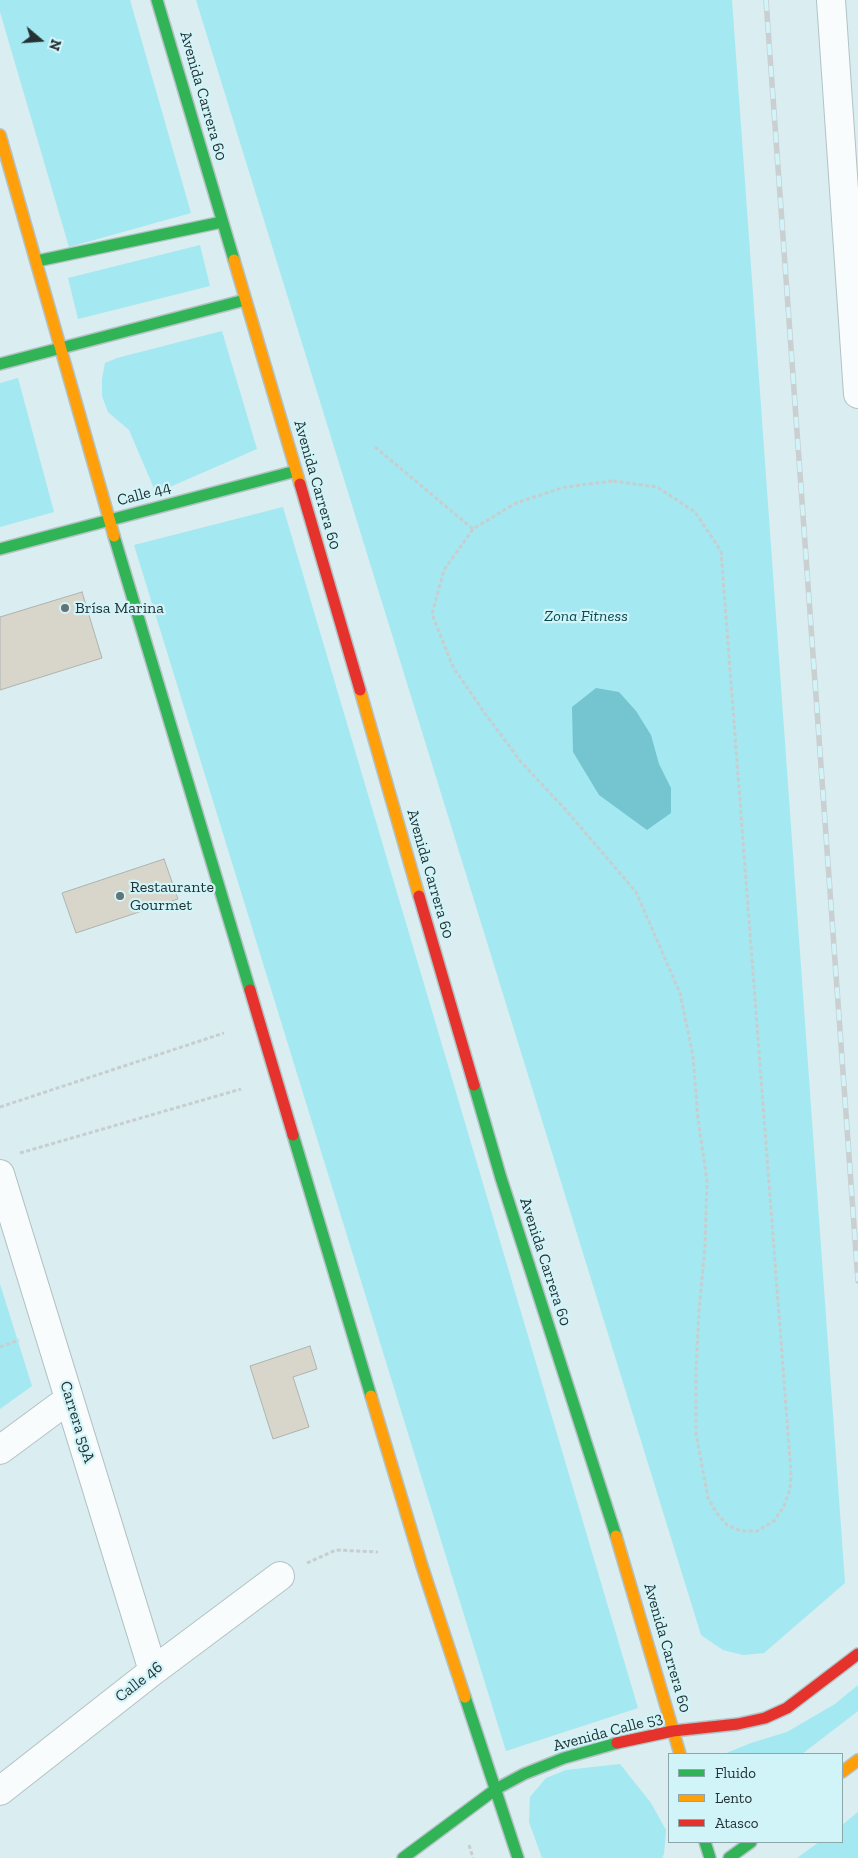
<!DOCTYPE html>
<html>
<head>
<meta charset="utf-8">
<style>
	body { margin:0 }
	#map { position:relative; width:858px; height:1858px; overflow:hidden; background:#daedf0; font-family:"Zilla Slab",serif }
	canvas { display:block }
	.legend { position:absolute; left:668px; top:1753px; width:175px; height:90px; box-sizing:border-box; background:#d1f4f9; border:1px solid #8ca6aa; margin:0; padding:6px 9px; list-style:none; font-size:15px; color:#243234 }
	.legend li { display:flex; align-items:center; gap:10px; height:25px }
	.legend b { width:25px; border:1px solid #8ca6aa }
	.north { position:absolute; left:15px; top:15px; width:50px; height:50px; -webkit-text-stroke:4px #d1f4f9; paint-order:stroke; rotate:108deg; font-size:14px; font-weight:700; line-height:20px; text-align:center; color:#243234 }
	.north::after { content:''; display:block; margin:auto; width:18px; height:22px; background:#243234; clip-path:polygon(50% 0,100% 100%,50% 72%,0 100%) }
</style>
</head>
<body>
<div id="map">
<canvas width="858" height="1858"></canvas>
<ul class="legend">
<li><b style="height:6px;background:#30b455"></b>Fluido</li>
<li><b style="height:6px;background:#ff9f0a"></b>Lento</li>
<li><b style="height:6px;background:#e5322d"></b>Atasco</li>
</ul>
<div class="north">N</div>
</div>
<script>
const c = document.querySelector('canvas').getContext('2d');
c.lineJoin = 'round';
function fillPath(path, color) {
  c.fillStyle = color;
  c.fill(path, 'evenodd');
}
function poly(rows) {
  const path = new Path2D();
  for (const r of rows) {
    path.moveTo(r[0], r[1]);
    for (let i = 2; i < r.length; i += 2) path.lineTo(r[i], r[i + 1]);
  }
  return path;
}
function strokePath(path, color, width, dash) {
  c.strokeStyle = color;
  c.lineWidth = width;
  c.lineCap = dash ? 'butt' : 'round';
  c.setLineDash(dash || []);
  c.stroke(path);
}
function label(font, color, halo, rows, align = 'center') {
  c.font = font + ' "Zilla Slab",serif';
  c.lineWidth = 4.5;
  c.setLineDash([]);
  c.textBaseline = 'middle';
  c.strokeStyle = halo;
  c.fillStyle = color;
  for (const [text, x, y, turn = 0] of rows) {
    c.save();
    c.translate(x, y);
    c.rotate((+turn || 0) * Math.PI / 180);
    c.textAlign = isNaN(turn) ? turn : align;
    if (halo) c.strokeText(text, 0, 0);
    c.fillText(text, 0, 0);
    c.restore();
  }
}
fillPath(poly([
	[0,0,130,0,191,213,69,247,0,12],
	[196,0,732,0,845,1583,764,1653,743,1655,723,1650,701,1635],
	[200,245,210,286,78,319,68,278],
	[222,331,257,449,156,493,129,430,108,412,102,396,102,379,105,363,117,358],
	[18,378,54,512,0,527,0,383],
	[283,507,638,1708,506,1751,134,545],
	[0,1284,32,1386,0,1409],
	[858,1685,858,1711,802,1754,724,1754,751,1743,787,1732,835,1704],
	[620,1764,651,1803,666,1830,664,1854,662,1858,542,1858,529,1822,530,1797,546,1778,566,1770],
	[858,1812,858,1858,797,1858,819,1842,842,1842,842,1825]
]), '#a4e8f1');
fillPath(poly([
	[596,688,619,692,636,711,651,735,659,764,671,788,671,813,647,830,599,795,573,752,572,707]
]), '#74c5d0');
const building = poly([
	[82,592,102,658,0,690,0,617,82,592],
	[164,859,178,899,76,933,62,893,164,859],
	[310,1346,317,1369,293,1377,309,1427,273,1439,250,1366,310,1346]
]);
fillPath(building, '#d8d5cb');
strokePath(building, '#aeb3b1', 1);
const street = poly([
	[831,0,858,394],
	[0,1174,153,1671],
	[0,1450,69,1399],
	[0,1791,153,1671,280,1576]
]);
const fast = poly([
	[157,0,234,260],
	[37,261,222,222],
	[0,364,245,300],
	[114,536,250,990],
	[0,549,296,471],
	[474,1085,501,1178,616,1536],
	[293,1135,371,1396],
	[465,1697,518,1858],
	[705,1842,710,1858],
	[403,1858,496,1789,524,1774,564,1758,617,1743],
	[729,1858,751,1842]
]);
const slow = poly([
	[0,135,114,536],
	[234,260,300,484],
	[360,690,419,896],
	[371,1396,422,1566,465,1697],
	[616,1536,680,1754],
	[842,1772,858,1760]
]);
const jam = poly([
	[300,484,360,690],
	[419,896,474,1085],
	[250,990,293,1135],
	[617,1743,673,1731,738,1724,765,1718,787,1708,858,1654]
]);
strokePath(street, '#b3c2c5', 30);
strokePath(fast, '#b3c2c5', 14);
strokePath(slow, '#b3c2c5', 14);
strokePath(jam, '#b3c2c5', 14);
strokePath(poly([
	[375,447,473,529],
	[613,481,657,487,695,512,721,551,791,1473,790,1489,784,1506,774,1521,757,1531,741,1531,727,1525,716,1512,708,1498,696,1434,696,1370,699,1311,705,1246,707,1181,698,1119,693,1056,680,993,636,892,565,809,521,762,484,712,453,667,432,614,444,570,473,529,516,503,565,487,613,481],
	[0,1107,224,1033],
	[20,1153,241,1089],
	[0,1347,19,1340],
	[307,1563,336,1550,378,1552],
	[469,1845,473,1858]
]), '#c8cecf', 3, [4, 2.5]);
strokePath(street, '#f9fcfd', 28);
strokePath(fast, '#30b455', 11);
strokePath(slow, '#ff9f0a', 11);
strokePath(jam, '#e5322d', 11);
const rail = poly([
	[766,0,858,1281]
]);
strokePath(rail, '#cacfd1', 5.5);
strokePath(rail, '#d1f4f9', 4, [11]);
for (const [x, y, r, color] of [
	[65,608,5,"#647376"],
	[120,896,5,"#647376"]
]) {
  const dot = new Path2D();
  dot.arc(x, y, r, 0, 2 * Math.PI);
  c.fillStyle = color;
  c.fill(dot);
  strokePath(dot, '#d1f4f9', 2);
}
label('16px', '#243234', '#d1f4f9', [
	["Avenida Carrera 60",203,96,74],
	["Avenida Carrera 60",317,485,74],
	["Calle 44",144,494,-15],
	["Avenida Carrera 60",430,874,74],
	["Avenida Carrera 60",545,1262,72],
	["Carrera 59A",77,1422,73],
	["Avenida Carrera 60",667,1648,74],
	["Calle 46",139,1682,-38],
	["Avenida Calle 53",608,1732,-15]
]);
label('16px', '#243234', '#d1f4f9', [
	["Brísa Marina",75,608],
	["Restaurante",130,887],
	["Gourmet",130,905]
], 'left');
label('italic 16px', '#084a52', '#d1f4f9', [
	["Zona Fitness",586,616]
]);
</script>
</body>
</html>
